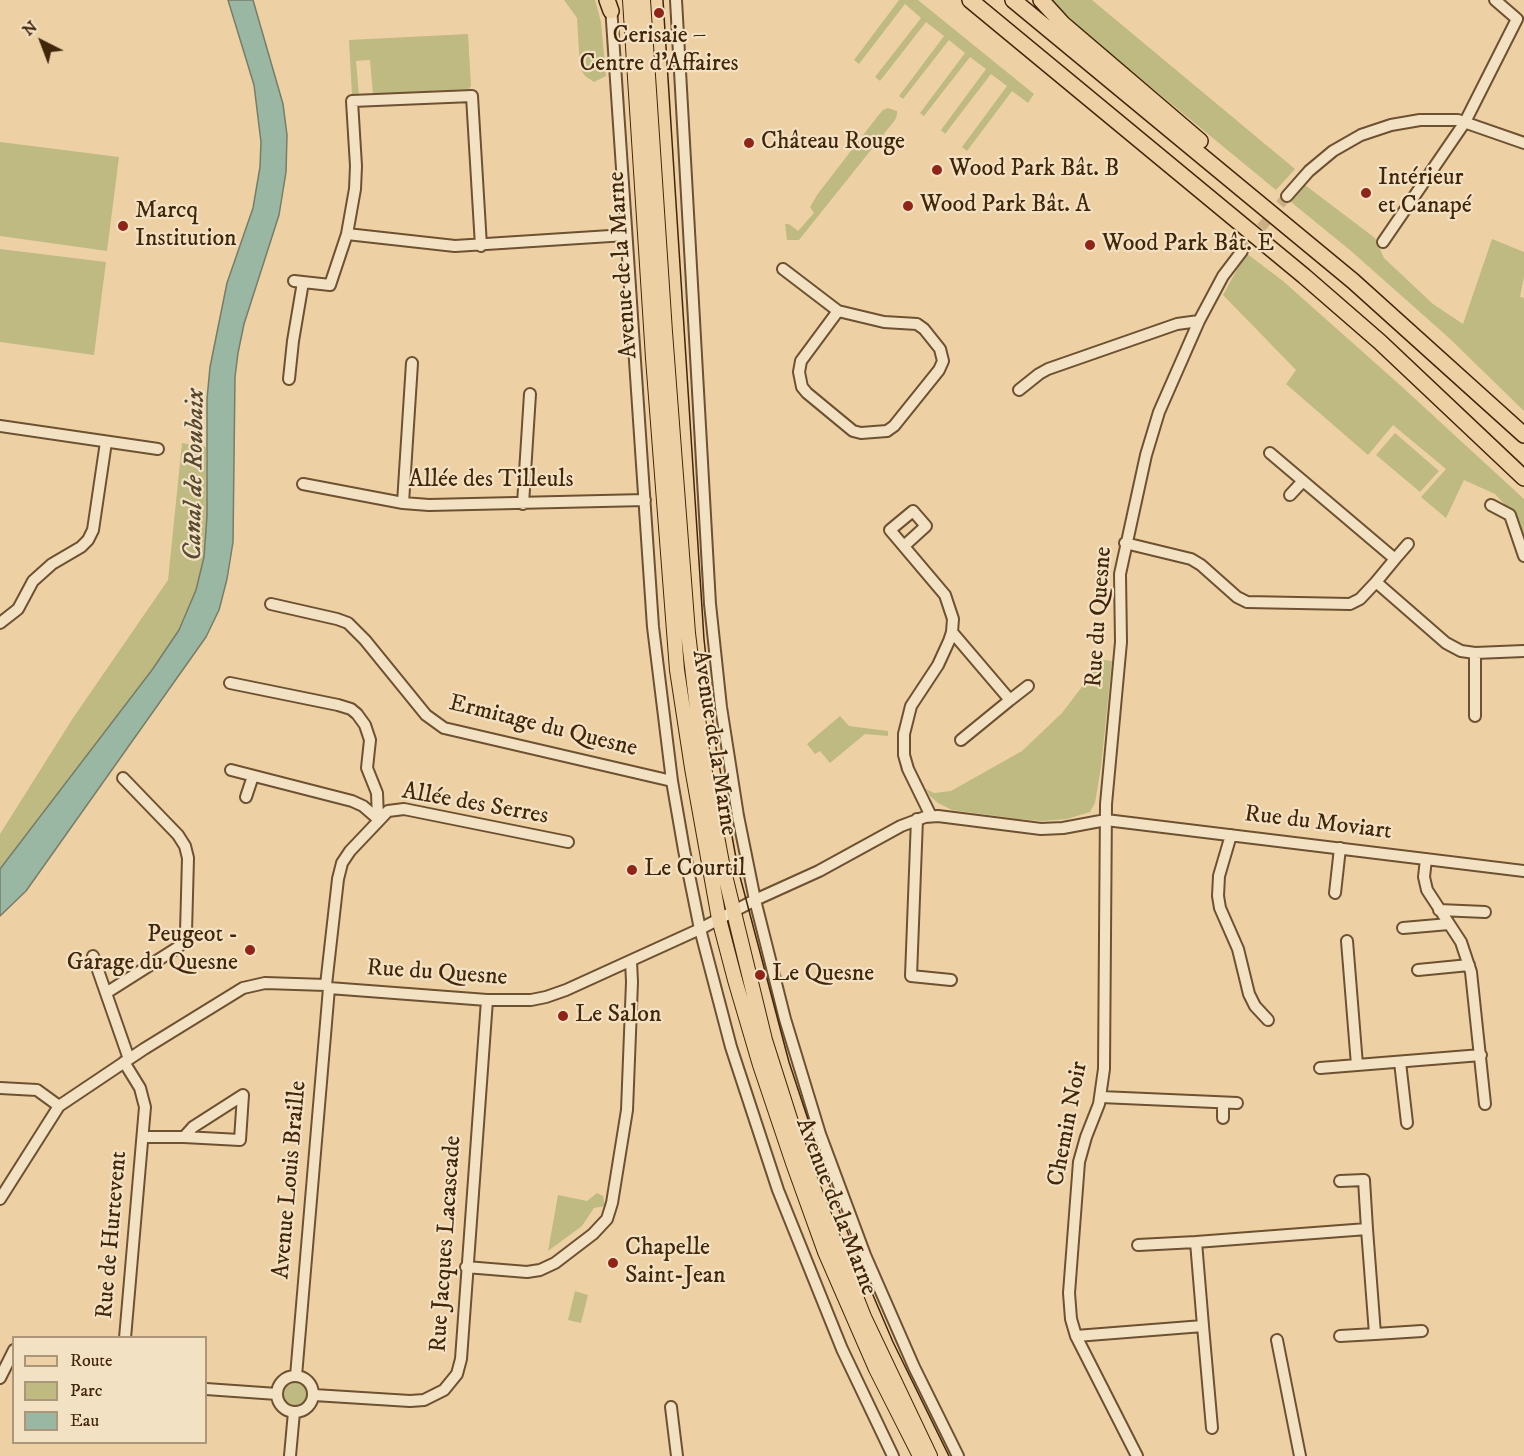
<!DOCTYPE html>
<html>
<head>
<meta charset="utf-8">
<style>
	body { margin:0 }
	#map { position:relative; width:1524px; height:1456px; overflow:hidden; background:#edd1a5; font-family:"IM FELL DW Pica",serif }
	canvas { display:block }
	.legend { position:absolute; left:12px; top:1336px; width:195px; height:108px; box-sizing:border-box; background:#f3e1c4; border:2px solid #ac9679; margin:0; padding:8px 10px; list-style:none; font-size:18px; color:#422609 }
	.legend li { display:flex; align-items:center; gap:12px; height:30px }
	.legend b { width:30px; border:2px solid #ac9679 }
	.north { position:absolute; left:12px; top:12px; width:60px; height:60px; -webkit-text-stroke:4px #f3e1c4; paint-order:stroke; rotate:318deg; font-size:16px; font-weight:700; line-height:24px; text-align:center; color:#422609 }
	.north::after { content:''; display:block; margin:auto; width:21px; height:27px; background:#422609; clip-path:polygon(50% 0,100% 100%,50% 72%,0 100%) }
</style>
</head>
<body>
<div id="map">
<canvas width="1524" height="1456"></canvas>
<ul class="legend">
<li><b style="height:8px;background:#edd1a5"></b>Route</li>
<li><b style="height:16px;background:#beba82"></b>Parc</li>
<li><b style="height:16px;background:#9ab7a4"></b>Eau</li>
</ul>
<div class="north">N</div>
</div>
<script>
const c = document.querySelector('canvas').getContext('2d');
c.lineJoin = 'round';
function fillPath(path, color) {
  c.fillStyle = color;
  c.fill(path, 'evenodd');
}
function poly(rows) {
  const path = new Path2D();
  for (const r of rows) {
    if (r.length === 3) {
      path.moveTo(r[0] + r[2], r[1]);
      path.arc(r[0], r[1], r[2], 0, 2 * Math.PI);
      continue;
    }
    path.moveTo(r[0], r[1]);
    for (let i = 2; i < r.length; i += 2) path.lineTo(r[i], r[i + 1]);
  }
  return path;
}
function strokePath(path, color, width, dash) {
  c.strokeStyle = color;
  c.lineWidth = width;
  c.lineCap = dash ? 'butt' : 'round';
  c.setLineDash(dash || []);
  c.stroke(path);
}
function label(font, color, halo, rows, align = 'center') {
  c.font = font + ' "IM FELL DW Pica",serif';
  c.lineWidth = 4.5;
  c.setLineDash([]);
  c.textBaseline = 'middle';
  c.strokeStyle = halo;
  c.fillStyle = color;
  for (const [text, x, y, turn = 0] of rows) {
    c.save();
    c.translate(x, y);
    c.rotate((+turn || 0) * Math.PI / 180);
    c.textAlign = isNaN(turn) ? turn : align;
    if (halo) c.strokeText(text, 0, 0);
    c.fillText(text, 0, 0);
    c.restore();
  }
}
fillPath(poly([
	[564,0,595,0,601,22,606,76,594,82,585,76,580,68,577,18],
	[899,0,918,0,1034,94,1028,103,1012,91,967,151,962,147,1007,86,991,74,945,134,941,130,986,69,970,57,924,116,920,113,965,53,949,40,903,99,899,96,944,36,926,22,880,81,875,77,921,18,905,4,859,64,854,60],
	[1051,0,1092,0,1295,169,1276,190,1090,37],
	[468,34,471,86,469,89,373,94,370,60,356,61,359,95,352,95,349,40],
	[888,108,897,111,897,115,895,120,799,240,787,240,785,224,789,224,798,231,814,213,810,207,817,195,877,117,883,110],
	[0,142,119,157,107,251,0,236],
	[1305,185,1375,238,1384,258,1433,304,1463,324,1492,239,1524,252,1524,277,1520,297,1524,298,1524,411,1448,337,1351,251,1291,202],
	[0,249,106,262,94,355,0,342],
	[1246,253,1283,281,1400,385,1524,499,1524,536,1519,520,1495,494,1464,480,1446,518,1421,497,1446,469,1393,425,1368,455,1286,384,1296,370,1223,295],
	[1395,433,1439,471,1420,492,1376,455],
	[182,443,206,447,207,516,204,557,196,590,179,630,152,670,0,869,0,834,73,718,168,580],
	[1096,659,1112,661,1101,767,1095,803,1090,812,1067,819,1042,821,1019,819,952,810,938,803,930,796,926,789,934,793,951,791,1022,751,1062,713,1081,688],
	[840,716,849,726,888,731,888,736,865,734,830,763,820,751,815,754,807,744],
	[597,1193,603,1196,605,1206,594,1208,582,1226,548,1251,558,1195,587,1201],
	[575,1291,588,1295,581,1323,568,1320],
	[295,1394,12]
]), '#beba82');
const water = poly([
	[228,0,253,0,283,104,287,135,286,172,279,215,244,324,238,353,235,377,233,542,227,579,219,610,206,637,26,891,0,916,0,869,152,670,179,630,196,590,204,557,207,516,207,399,210,367,227,283,253,208,260,167,261,142,254,85,228,0]
]);
fillPath(water, '#9ab7a4');
strokePath(water, '#777d66', 1.5);
strokePath(poly([
	[1242,251,1287,196]
]), '#cbaf86', 10, [10, 5]);
const minor = poly([
	[676,0,710,604,721,707,738,816,755,900,785,1019,820,1134,865,1255,914,1367,958,1456],
	[611,6,653,627,672,781,684,850,700,929,731,1047,778,1190,842,1349,893,1456],
	[1287,196,1309,171,1333,151,1361,135,1391,125,1420,120,1458,120,1524,143],
	[347,234,355,189,356,166,352,101,472,96,481,246],
	[1383,242,1465,122,1517,19,1495,0],
	[783,269,838,311,884,322,917,324,924,329,940,349,943,361,939,370,894,426,887,431,861,433,853,431,807,393,802,387,799,372,801,361,838,311],
	[294,281,330,285,347,234,455,246,626,235],
	[289,379,293,341,303,282],
	[1019,390,1039,374,1048,369,1177,324,1199,321],
	[0,426,158,449],
	[1270,453,1395,559,1376,582],
	[303,484,403,503,429,505,645,500],
	[1290,495,1303,481],
	[403,503,412,363],
	[523,504,530,394],
	[1491,505,1510,515,1524,556],
	[1125,543,1191,559,1201,565,1237,597,1247,602,1350,604,1360,599,1376,582,1446,643,1461,651,1475,653,1475,716],
	[904,546,926,526,913,511,890,530,945,595,953,619,952,632,949,641,938,665,911,706,904,734,904,755,908,769,931,816],
	[1395,559,1408,544],
	[271,604,337,619,348,623,365,640,426,715,444,728,672,781],
	[0,623,18,609,33,581,52,564,81,547,88,540,93,530,106,442],
	[952,632,1010,700,1028,686],
	[1475,653,1524,651],
	[230,683,338,705,351,709,357,714,365,725,370,740,367,768,377,793,378,819],
	[961,740,1010,700],
	[231,770,352,801,363,806,378,819],
	[246,797,253,776],
	[917,819,911,976,951,980],
	[1231,835,1219,876,1218,896,1220,908,1238,949,1249,994,1255,1006,1268,1020],
	[1426,859,1424,877,1427,890,1461,942,1471,972,1485,1104],
	[1335,893,1340,848],
	[1439,910,1485,912],
	[1403,928,1449,924],
	[1347,941,1357,1065],
	[93,956,129,1059],
	[1418,970,1469,965],
	[326,985,338,879,342,863,350,851,388,811,404,809,568,842],
	[106,993,177,948,184,942,186,932,188,858,185,846,178,835,123,778],
	[124,1062,140,1088,145,1107,125,1338],
	[1400,1062,1407,1123],
	[1320,1068,1481,1055],
	[0,1088,37,1090,59,1106],
	[1101,1097,1237,1103],
	[1223,1118,1223,1103],
	[143,1137,184,1137,240,1140,243,1095,193,1127,184,1137],
	[0,1199,59,1106,144,1049,243,988,265,983,326,985,329,988,487,1000,531,1000,546,997,566,990,700,929,755,900,819,871,901,826,925,817,938,816,1041,829,1063,828,1106,820,1524,871],
	[1367,1229,1375,1334,1422,1331],
	[1196,1242,1367,1229,1364,1180,1340,1181],
	[1138,1245,1196,1242,1203,1326],
	[466,1267,527,1272,540,1270,555,1263,593,1234,607,1219,612,1203,627,1110,632,982,631,961],
	[1076,1336,1203,1326,1212,1428],
	[1340,1336,1375,1334],
	[1277,1340,1300,1456],
	[295,1394,18],
	[296,1376,329,988],
	[0,1378,14,1350],
	[206,1389,277,1394],
	[314,1395,410,1401,424,1400,444,1390,457,1374,461,1359,487,1000],
	[671,1407,677,1456],
	[290,1456,294,1412],
	[1137,1456,1076,1336,1071,1319,1069,1293,1079,1162,1086,1137,1099,1104,1104,1069,1106,804,1121,642,1120,574,1146,455,1159,412,1199,321,1223,276,1242,251]
]);
const major = poly([
	[630,0,653,358,677,670,692,768,719,919,735,980,760,1065,793,1163,825,1252,876,1369,920,1456],
	[643,0,665,332,688,633,704,767,722,863,765,1040,806,1169,864,1317,930,1456]
]);
const highway = poly([
	[607,0,611,11],
	[970,0,1304,276,1380,342,1524,478],
	[1013,0,1353,281,1524,435],
	[1041,0,1063,24,1200,141]
]);
strokePath(minor, '#6d5130', 14);
strokePath(major, '#422609', 16);
strokePath(highway, '#422609', 18);
strokePath(minor, '#f3e1c4', 10);
strokePath(major, '#edd1a5', 14);
strokePath(highway, '#edd1a5', 15);
strokePath(poly([
	[663,0,704,639,715,742,738,869,789,1062,833,1195,864,1274,893,1342,949,1456]
]), '#422609', 1.5);
for (const [x, y, r, color] of [
	[659,13,6,"#8f2418"],
	[749,143,6,"#8f2418"],
	[937,170,6,"#8f2418"],
	[1366,193,6,"#8f2418"],
	[908,206,6,"#8f2418"],
	[123,226,6,"#8f2418"],
	[1090,245,6,"#8f2418"],
	[632,870,6,"#8f2418"],
	[250,950,6,"#8f2418"],
	[760,975,6,"#8f2418"],
	[563,1016,6,"#8f2418"],
	[613,1263,6,"#8f2418"]
]) {
  const dot = new Path2D();
  dot.arc(x, y, r, 0, 2 * Math.PI);
  c.fillStyle = color;
  c.fill(dot);
  strokePath(dot, '#f3e1c4', 2);
}
label('24px', '#422609', '#f3e1c4', [
	["Cerisaie –",659,37,"center"],
	["Centre d'Affaires",659,65,"center"],
	["Château Rouge",761,143],
	["Wood Park Bât. B",949,170],
	["Intérieur",1378,179],
	["et Canapé",1378,207],
	["Wood Park Bât. A",920,206],
	["Marcq",135,212],
	["Institution",135,240],
	["Wood Park Bât. E",1102,245],
	["Le Courtil",644,870],
	["Peugeot -",238,936,"right"],
	["Garage du Quesne",238,964,"right"],
	["Le Quesne",772,975],
	["Le Salon",575,1016],
	["Chapelle",625,1249],
	["Saint-Jean",625,1277]
], 'left');
label('24px', '#422609', '#f3e1c4', [
	["Avenue de la Marne",624,265,-94],
	["Allée des Tilleuls",491,481],
	["Rue du Quesne",1100,617,-86],
	["Ermitage du Quesne",543,727,14],
	["Avenue de la Marne",713,743,81],
	["Allée des Serres",475,805,10],
	["Rue du Moviart",1318,824,7],
	["Rue du Quesne",437,974,4],
	["Chemin Noir",1069,1124,-79],
	["Avenue Louis Braille",291,1180,-85],
	["Avenue de la Marne",835,1207,69],
	["Rue de Hurtevent",113,1235,-85],
	["Rue Jacques Lacascade",447,1244,-86]
]);
label('italic 26px', '#584a30', '#f3e1c4', [
	["Canal de Roubaix",196,475,-89]
]);
</script>
</body>
</html>
